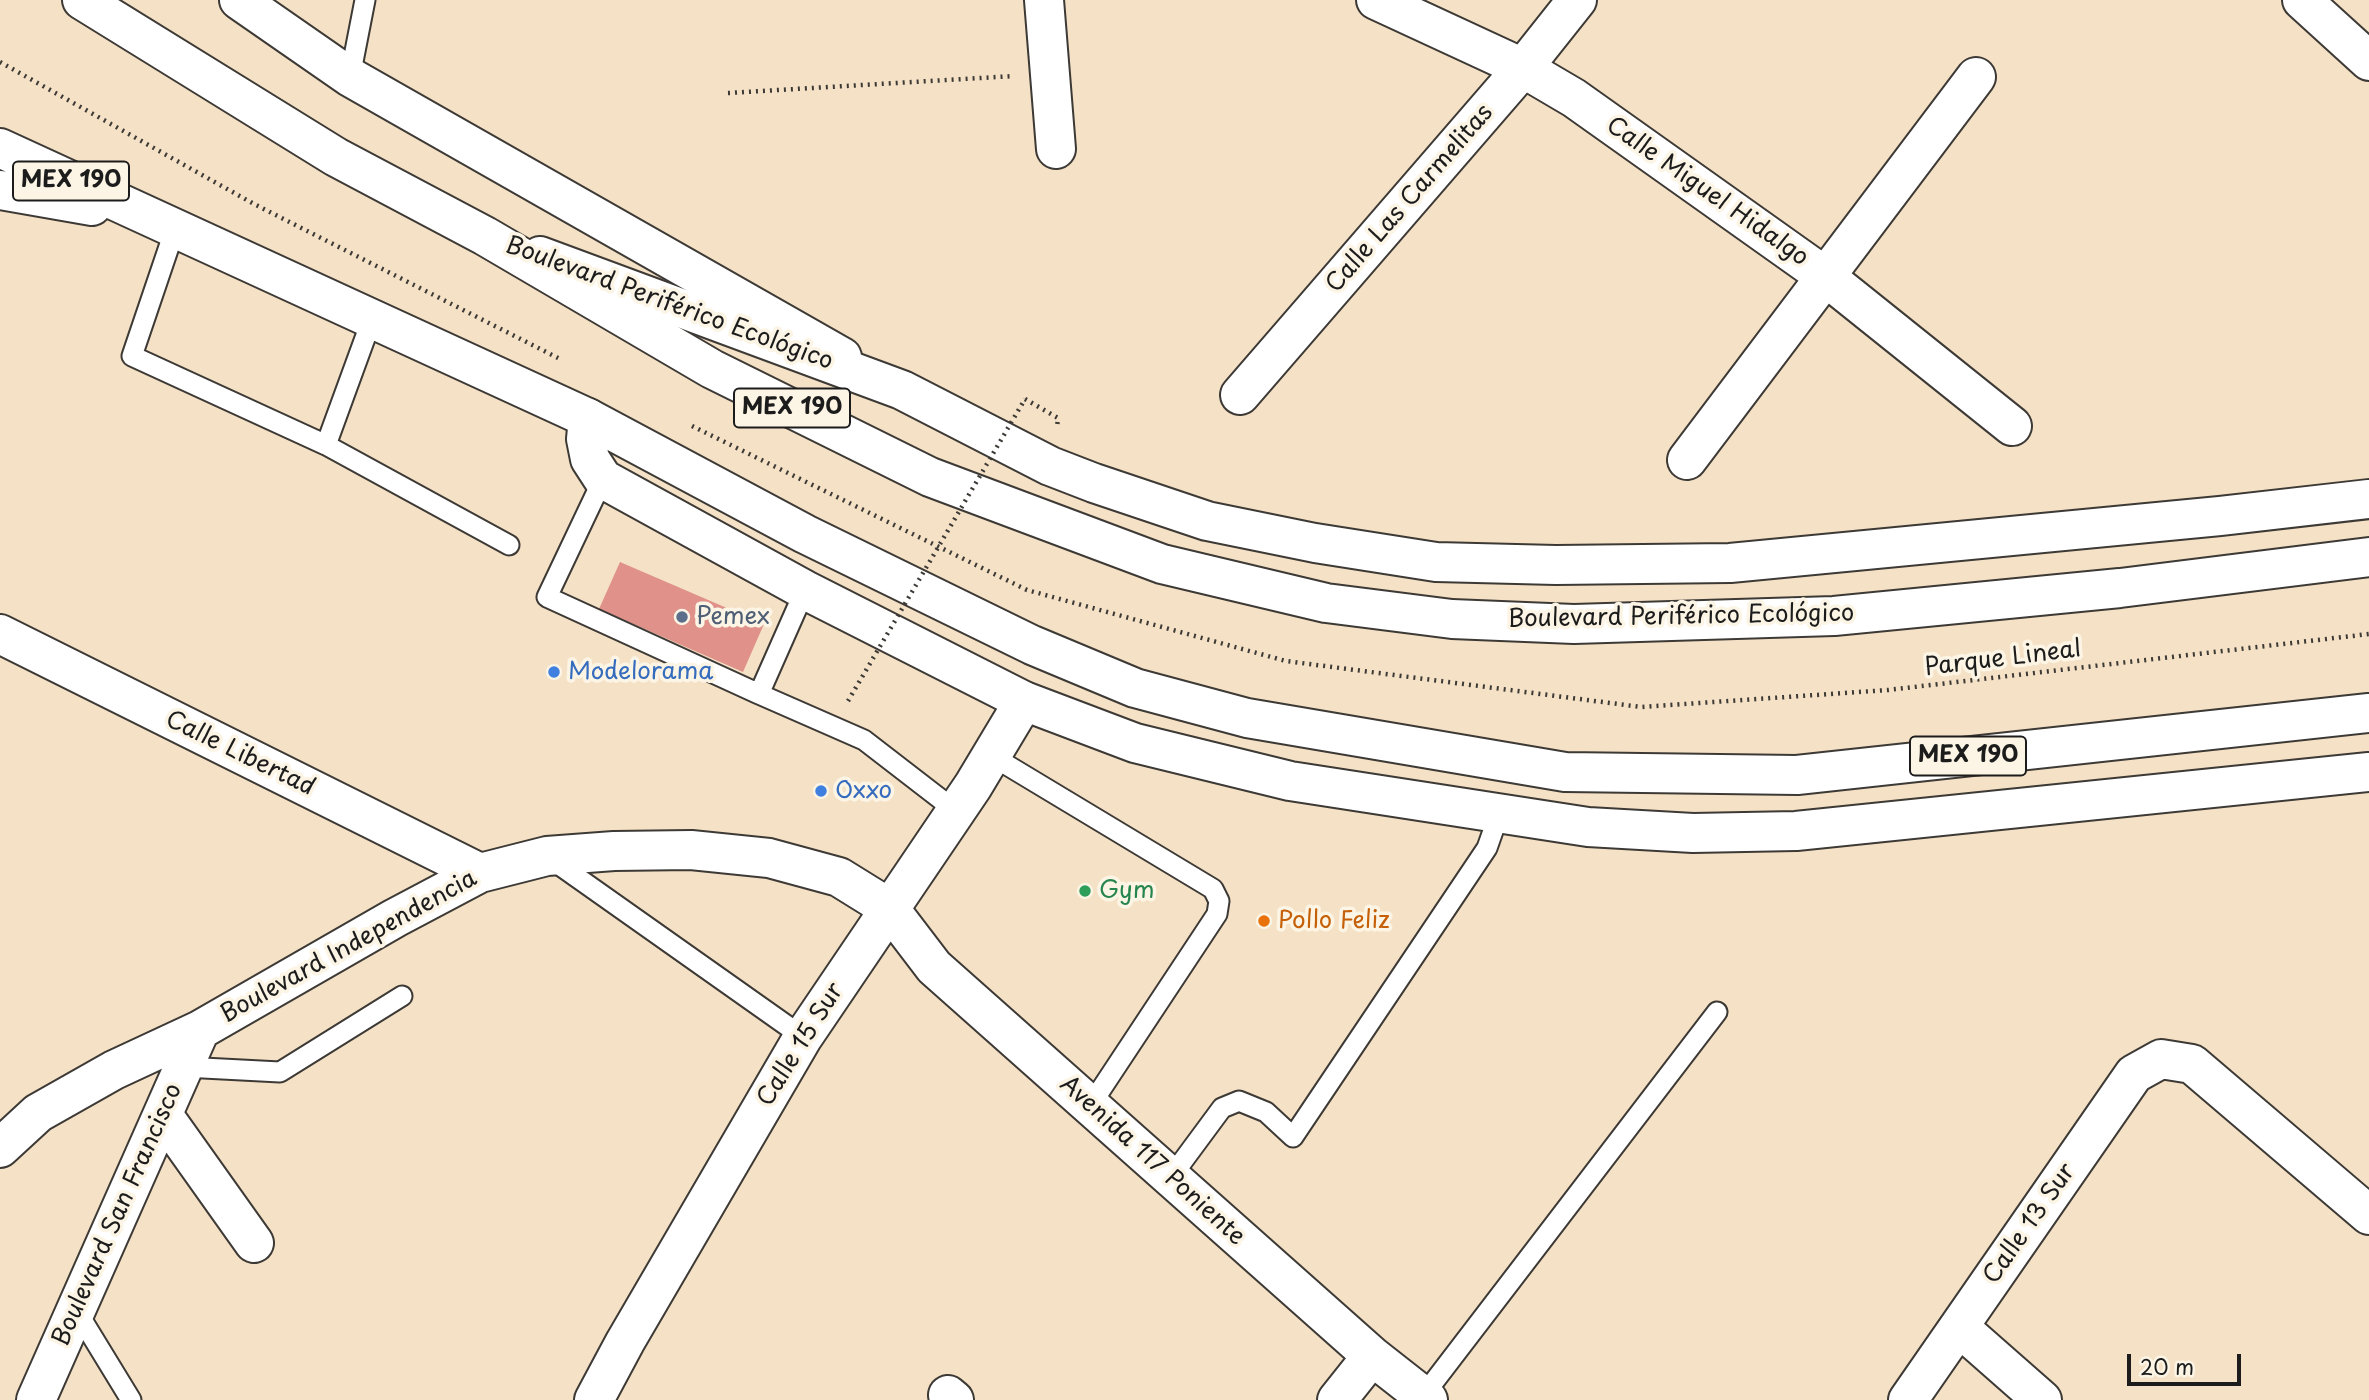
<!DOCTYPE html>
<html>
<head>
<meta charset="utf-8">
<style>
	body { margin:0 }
	#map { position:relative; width:2369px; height:1400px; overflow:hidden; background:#f5e1c6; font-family:"Playpen Sans",sans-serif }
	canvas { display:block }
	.scale { position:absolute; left:2127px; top:1354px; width:114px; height:32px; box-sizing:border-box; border:4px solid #1c1c1c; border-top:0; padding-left:9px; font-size:21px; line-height:24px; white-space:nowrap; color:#1c1c1c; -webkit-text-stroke:5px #fcf5e5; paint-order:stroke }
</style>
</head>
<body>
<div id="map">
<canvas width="2369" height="1400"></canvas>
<div class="scale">20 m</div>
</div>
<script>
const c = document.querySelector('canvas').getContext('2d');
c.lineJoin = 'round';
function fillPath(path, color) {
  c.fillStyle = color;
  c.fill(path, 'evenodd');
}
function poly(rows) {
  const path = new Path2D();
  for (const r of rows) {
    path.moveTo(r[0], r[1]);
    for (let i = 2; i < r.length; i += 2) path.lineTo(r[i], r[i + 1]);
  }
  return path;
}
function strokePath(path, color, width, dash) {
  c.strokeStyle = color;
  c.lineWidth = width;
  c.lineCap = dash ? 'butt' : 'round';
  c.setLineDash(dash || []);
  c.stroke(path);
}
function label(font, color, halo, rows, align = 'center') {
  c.font = font + ' "Playpen Sans",sans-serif';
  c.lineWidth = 7;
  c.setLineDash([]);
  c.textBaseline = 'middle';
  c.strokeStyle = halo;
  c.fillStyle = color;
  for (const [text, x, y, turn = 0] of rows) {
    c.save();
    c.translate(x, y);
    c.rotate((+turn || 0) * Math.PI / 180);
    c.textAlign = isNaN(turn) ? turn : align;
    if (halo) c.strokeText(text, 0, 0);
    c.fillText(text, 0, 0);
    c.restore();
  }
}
fillPath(poly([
	[620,562,764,624,743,672,599,609]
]), '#df918a');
const service = poly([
	[350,77,365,0],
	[175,229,132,356,326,445,509,545],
	[326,445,372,319],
	[603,479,547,597,759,694,805,590],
	[759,694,864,740,956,811],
	[992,756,1213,889,1219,901,1217,914,1090,1106],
	[551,859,803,1037],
	[184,1067,280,1072,402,996],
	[1171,1177,1222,1108,1239,1101,1266,1112,1293,1137,1487,848,1499,814],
	[76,1310,131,1400],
	[1423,1396,1717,1012]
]);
const minor = poly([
	[239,0,350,77,842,357],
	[1044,0,1056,149],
	[1376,0,1523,68,1574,98,1826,277,2012,426],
	[2302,0,2369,61],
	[1240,395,1523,68,1577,0],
	[1687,460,1976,77],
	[0,634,480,873],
	[163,1115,254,1243],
	[0,1148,38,1113,114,1070,200,1030,395,918,480,873,547,856,614,851,691,850,769,858,839,877,889,908,934,967,1372,1356,1428,1400],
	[1959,1327,2042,1400],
	[948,1395,954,1400],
	[36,1400,200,1030],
	[594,1400,625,1342,803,1037,973,786,1024,701],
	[1337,1400,1372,1356],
	[1908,1400,2134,1074,2161,1059,2192,1064,2369,1215]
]);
const tertiary = poly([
	[540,256,902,390,1050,466,1094,483,1207,521,1315,543,1436,562,1556,565,1730,563,2220,516,2369,499],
	[588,418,586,439,590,459,603,479,805,590,1024,701,1135,743,1290,781,1588,827,1693,833,1796,831,2369,772]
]);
const trunk = poly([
	[82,0,336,157,485,236,712,369,930,477,1162,564,1326,603,1452,619,1574,624,1834,616,2120,588,2369,557],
	[0,148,588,418,805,534,1032,645,1135,688,1247,718,1565,772,1797,775,2369,713],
	[0,190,92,206]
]);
strokePath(service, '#3d3a36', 23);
strokePath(minor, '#3d3a36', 42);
strokePath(tertiary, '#3d3a36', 42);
strokePath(trunk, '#3d3a36', 42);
strokePath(poly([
	[0,62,254,204,562,360],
	[728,93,1014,76],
	[1025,399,1058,418,1057,427],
	[692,426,1027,590,1286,661,1641,707,1888,690,2369,634]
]), '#3d3a36', 4.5, [2, 5]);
strokePath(service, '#fff', 19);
strokePath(minor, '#fff', 38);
strokePath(tertiary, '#fff', 38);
strokePath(trunk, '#fff', 38);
strokePath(poly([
	[848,701,1025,399]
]), '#3d3a36', 4.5, [2, 5]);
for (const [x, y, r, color] of [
	[682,617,7,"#5c6f8a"],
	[554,672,7,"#3f7fe0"],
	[821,791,7,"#3f7fe0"],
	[1085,891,7,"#2e9e5b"],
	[1264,921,7,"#e8710a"]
]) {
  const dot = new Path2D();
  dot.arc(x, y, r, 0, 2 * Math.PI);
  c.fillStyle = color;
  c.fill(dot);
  strokePath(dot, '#fcf5e5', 2.5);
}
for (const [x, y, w] of [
	[71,181,116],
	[792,408,116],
	[1968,756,116]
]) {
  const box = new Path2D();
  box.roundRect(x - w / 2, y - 19.5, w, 39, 5);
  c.fillStyle = '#fcf5e5';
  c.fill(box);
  strokePath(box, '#1c1c1c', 2);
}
label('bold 23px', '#1c1c1c', null, [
	["MEX 190",71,181],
	["MEX 190",792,408],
	["MEX 190",1968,756]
]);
label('24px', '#1c1c1c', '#fcf5e5', [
	["Calle Miguel Hidalgo",1707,192,35],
	["Calle Las Carmelitas",1410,199,-49],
	["Boulevard Periférico Ecológico",669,304,20],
	["Boulevard Periférico Ecológico",1681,617,-1],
	["Parque Lineal",2003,659,-7],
	["Calle Libertad",240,754,26],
	["Boulevard Independencia",349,947,-29],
	["Calle 15 Sur",801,1045,-58],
	["Avenida 117 Poniente",1152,1161,42],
	["Boulevard San Francisco",118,1215,-66],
	["Calle 13 Sur",2030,1224,-55]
]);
label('24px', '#4e5e75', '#fcf5e5', [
	["Pemex",696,617]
], 'left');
label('24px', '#366cbe', '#fcf5e5', [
	["Modelorama",568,672],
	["Oxxo",835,791]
], 'left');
label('24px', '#27864d', '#fcf5e5', [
	["Gym",1099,891]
], 'left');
label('24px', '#c56008', '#fcf5e5', [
	["Pollo Feliz",1278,921]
], 'left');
</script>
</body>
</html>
